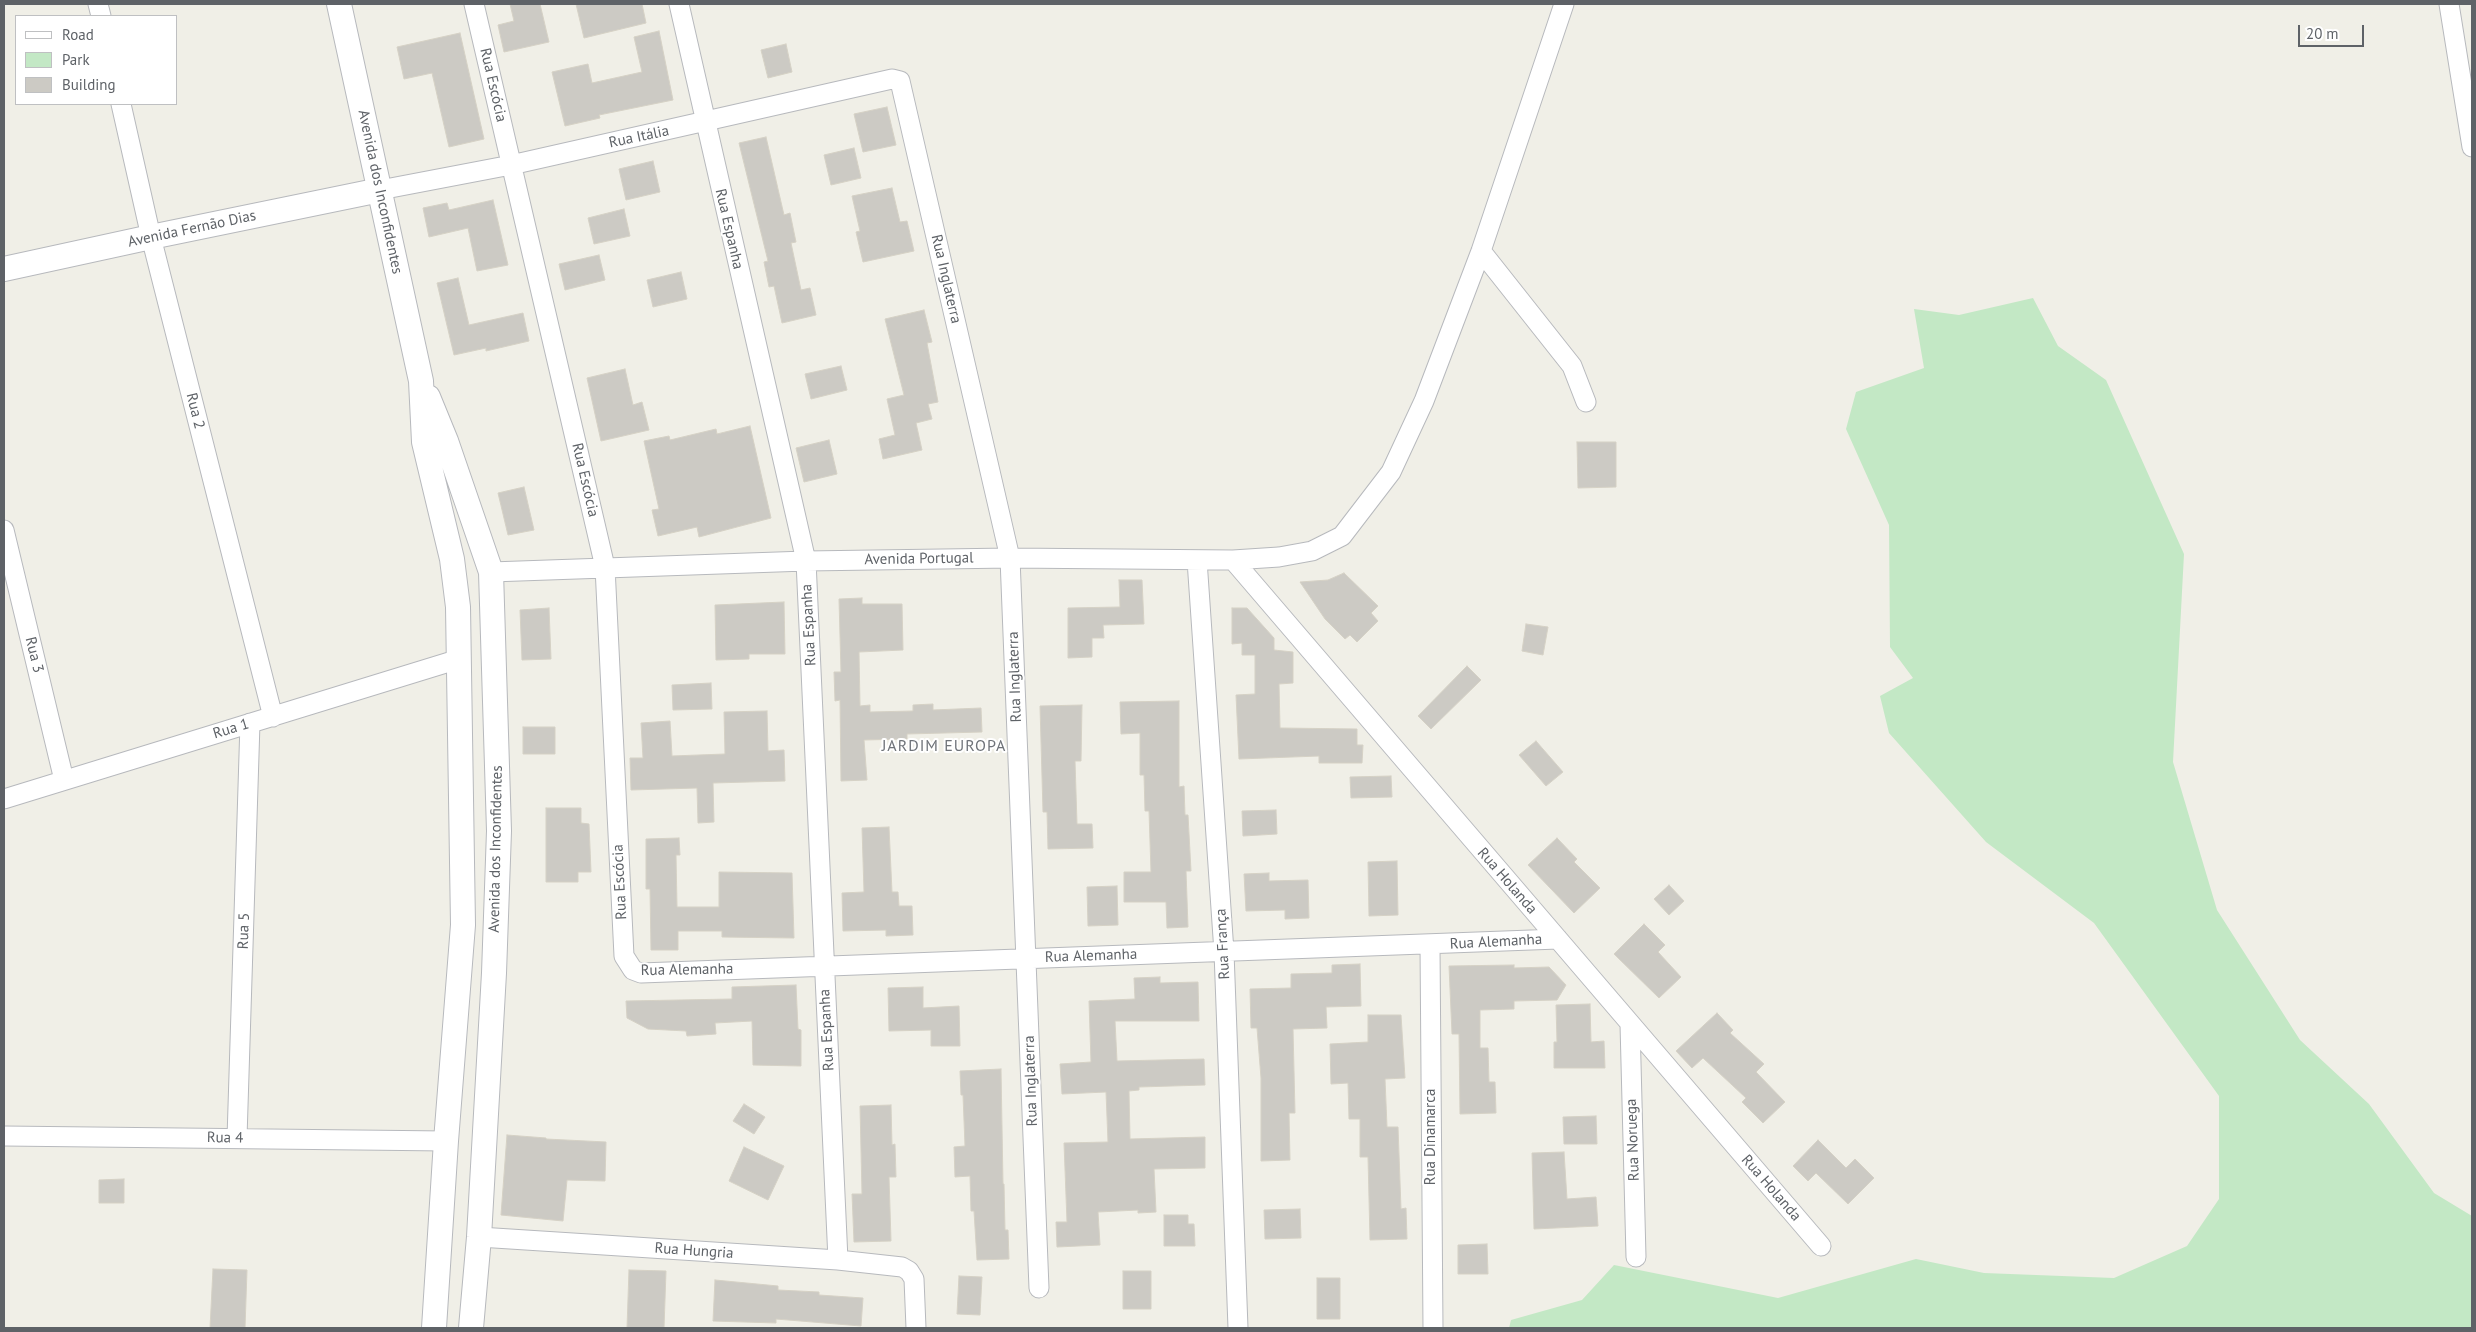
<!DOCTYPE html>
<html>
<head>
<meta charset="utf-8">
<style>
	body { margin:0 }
	#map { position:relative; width:2476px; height:1332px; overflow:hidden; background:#f0efe7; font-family:"PT Sans",sans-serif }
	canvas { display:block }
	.frame { position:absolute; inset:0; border:5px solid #5e6267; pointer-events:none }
	.legend { position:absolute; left:15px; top:15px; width:162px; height:90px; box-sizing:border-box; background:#fff; border:1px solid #bfc0c2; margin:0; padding:6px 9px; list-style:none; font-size:15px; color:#5e6267 }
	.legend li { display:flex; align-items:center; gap:10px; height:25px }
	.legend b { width:25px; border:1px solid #bfc0c2 }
	.scale { position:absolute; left:2298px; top:25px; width:66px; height:22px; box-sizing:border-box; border:2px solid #5e6267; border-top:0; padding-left:6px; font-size:15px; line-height:18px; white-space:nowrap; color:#5e6267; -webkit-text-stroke:4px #fff; paint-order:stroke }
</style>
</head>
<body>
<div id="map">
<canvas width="2476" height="1332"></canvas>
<div class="frame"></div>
<ul class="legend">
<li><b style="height:6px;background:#fff"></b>Road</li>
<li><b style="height:14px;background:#c3e8c5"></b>Park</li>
<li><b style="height:14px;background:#cccac4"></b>Building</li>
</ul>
<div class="scale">20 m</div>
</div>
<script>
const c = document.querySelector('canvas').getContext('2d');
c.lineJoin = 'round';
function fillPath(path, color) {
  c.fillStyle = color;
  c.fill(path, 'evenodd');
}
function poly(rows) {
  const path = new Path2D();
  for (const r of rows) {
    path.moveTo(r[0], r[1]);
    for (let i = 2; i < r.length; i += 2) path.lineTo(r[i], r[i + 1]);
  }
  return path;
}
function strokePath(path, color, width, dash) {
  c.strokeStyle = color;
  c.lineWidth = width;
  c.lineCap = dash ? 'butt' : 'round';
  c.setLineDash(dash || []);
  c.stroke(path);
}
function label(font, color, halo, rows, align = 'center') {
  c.font = font + ' "PT Sans",sans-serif';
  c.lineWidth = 4;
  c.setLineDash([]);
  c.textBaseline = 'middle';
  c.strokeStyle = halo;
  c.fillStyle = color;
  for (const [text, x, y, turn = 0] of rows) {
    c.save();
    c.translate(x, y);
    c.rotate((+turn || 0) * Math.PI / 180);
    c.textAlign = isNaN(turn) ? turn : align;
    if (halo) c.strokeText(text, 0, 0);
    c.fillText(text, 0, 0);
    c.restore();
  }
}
fillPath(poly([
	[2033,298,2058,346,2106,380,2184,554,2173,762,2217,910,2300,1040,2369,1104,2434,1193,2472,1216,2472,1328,1509,1328,1511,1320,1582,1300,1614,1265,1778,1298,1916,1259,1984,1273,2114,1278,2187,1246,2219,1199,2219,1096,2094,923,1986,842,1889,733,1880,696,1913,678,1890,647,1889,525,1846,429,1856,392,1924,368,1914,309,1959,315]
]), '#c3e8c5');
const building = poly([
	[510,4,540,4,549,42,504,52,498,25,514,21,510,4],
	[576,4,642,4,646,23,584,38,576,4],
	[659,31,673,100,599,115,600,118,565,126,552,72,588,64,592,83,642,72,634,37,659,31],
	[460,33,484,139,449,147,432,73,404,79,397,47,460,33],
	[786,44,792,72,768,78,761,50,786,44],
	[887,107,896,145,863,152,854,114,887,107],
	[766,137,784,215,790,213,796,242,791,243,801,290,810,288,816,315,782,323,774,286,769,287,764,262,768,261,739,143,766,137],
	[854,148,861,178,831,185,824,155,854,148],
	[653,161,660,192,626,200,619,169,653,161],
	[892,188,900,222,907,221,914,251,863,262,856,232,860,231,852,196,892,188],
	[493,200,508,265,477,271,468,228,429,237,423,208,447,203,449,210,493,200],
	[624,209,630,236,594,244,588,218,624,209],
	[599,255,605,280,565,290,559,264,599,255],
	[681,272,687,299,653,307,647,280,681,272],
	[458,278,469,325,523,313,529,341,486,351,486,348,454,355,437,283,458,278],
	[924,310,932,342,927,343,938,402,928,404,932,419,916,423,922,450,883,459,879,439,895,435,887,399,904,395,885,319,924,310],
	[841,366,847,390,811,399,805,374,841,366],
	[625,369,633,405,642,402,649,430,601,441,587,378,625,369],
	[750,426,771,518,699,537,697,527,658,536,652,510,659,509,644,441,669,436,670,440,716,429,717,434,750,426],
	[829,440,837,474,804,482,796,448,829,440],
	[1577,442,1616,442,1616,487,1578,488,1577,442],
	[524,487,534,530,508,535,498,493,524,487],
	[1344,573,1378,606,1371,613,1378,621,1357,642,1350,635,1345,639,1325,619,1300,582,1328,580,1344,573],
	[1119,580,1142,580,1144,624,1103,625,1104,638,1092,638,1092,657,1068,658,1068,608,1120,607,1119,580],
	[862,598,862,604,902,604,903,650,859,652,860,706,870,705,870,712,913,711,913,705,933,704,933,710,981,708,982,732,907,734,907,739,864,740,867,780,841,781,840,700,835,701,834,672,841,672,839,599,862,598],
	[784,602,785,654,749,654,749,659,716,660,715,605,784,602],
	[549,608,551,659,522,660,520,610,549,608],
	[1232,608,1247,608,1274,638,1274,650,1293,652,1293,683,1279,684,1280,728,1357,729,1357,745,1363,745,1362,763,1319,763,1319,756,1239,759,1236,695,1255,694,1255,655,1242,655,1242,643,1232,644,1232,608],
	[1526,624,1548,627,1543,655,1522,651,1526,624],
	[1467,666,1481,680,1431,729,1418,716,1467,666],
	[711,683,712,709,673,710,672,685,711,683],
	[1179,701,1179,787,1184,786,1185,815,1188,815,1191,871,1186,871,1188,927,1167,928,1166,902,1124,902,1124,872,1151,872,1149,811,1145,811,1144,775,1140,775,1140,733,1121,734,1120,702,1179,701],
	[1082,705,1081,761,1075,761,1077,824,1092,824,1093,848,1048,849,1047,812,1043,812,1040,706,1082,705],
	[767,711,768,751,784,750,785,781,713,783,714,822,698,823,697,788,631,790,630,758,643,758,641,723,670,721,672,756,725,754,724,712,767,711],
	[523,727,555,727,555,754,523,754,523,727],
	[1536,741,1563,772,1546,786,1519,755,1536,741],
	[1391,776,1392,797,1351,798,1350,777,1391,776],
	[546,808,581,808,581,823,589,824,591,872,578,872,578,882,546,882,546,808],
	[1276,810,1277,834,1243,836,1242,811,1276,810],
	[889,827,892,892,898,892,899,906,912,906,913,935,886,936,886,930,843,931,842,893,864,892,862,828,889,827],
	[679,838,680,855,676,855,677,907,719,907,719,872,792,873,794,938,722,937,722,931,678,931,678,950,651,950,650,889,646,889,646,839,679,838],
	[1557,838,1577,859,1574,862,1600,888,1574,913,1528,865,1557,838],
	[1397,861,1398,915,1369,916,1368,862,1397,861],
	[1269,873,1269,881,1308,880,1309,918,1285,919,1285,910,1246,911,1244,874,1269,873],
	[1669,885,1684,901,1669,915,1654,899,1669,885],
	[1117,886,1118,925,1088,926,1087,887,1117,886],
	[1644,924,1665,945,1658,952,1681,977,1659,998,1614,954,1644,924],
	[1360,964,1361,1006,1326,1007,1327,1028,1293,1029,1295,1113,1289,1113,1290,1160,1261,1161,1261,1078,1257,1028,1251,1028,1250,989,1291,988,1291,974,1332,973,1332,965,1360,964],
	[1514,965,1514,968,1549,967,1566,985,1557,1000,1514,1001,1514,1009,1480,1010,1480,1048,1488,1048,1489,1082,1495,1082,1496,1113,1460,1114,1459,1034,1452,1034,1449,966,1514,965],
	[1160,977,1160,983,1198,982,1199,1021,1115,1021,1117,1061,1204,1059,1205,1085,1139,1087,1139,1090,1129,1091,1130,1139,1205,1137,1205,1168,1154,1169,1156,1212,1138,1213,1138,1210,1098,1212,1100,1245,1057,1247,1056,1222,1067,1222,1064,1143,1108,1142,1106,1092,1062,1094,1060,1064,1091,1062,1089,1001,1135,999,1134,978,1160,977],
	[796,985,798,1029,801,1030,801,1066,753,1065,752,1021,715,1023,716,1034,687,1036,686,1031,648,1029,627,1018,626,1001,732,999,732,987,796,985],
	[923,987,923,1008,959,1006,960,1046,931,1046,931,1030,889,1031,888,988,923,987],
	[1590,1004,1591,1042,1604,1041,1605,1068,1554,1068,1554,1042,1557,1042,1556,1005,1590,1004],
	[1717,1013,1733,1030,1730,1033,1764,1064,1756,1072,1785,1102,1763,1123,1742,1102,1746,1098,1703,1058,1692,1068,1676,1051,1717,1013],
	[1368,1015,1401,1015,1405,1078,1385,1079,1387,1127,1398,1127,1401,1209,1406,1208,1407,1239,1370,1240,1368,1157,1360,1157,1360,1119,1349,1119,1348,1083,1331,1084,1330,1044,1368,1042,1368,1015],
	[1001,1069,1003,1184,1004,1184,1005,1230,1008,1230,1009,1259,977,1260,974,1211,971,1211,970,1176,955,1177,954,1147,965,1146,963,1095,961,1095,960,1071,1001,1069],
	[744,1104,765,1117,754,1134,733,1121,744,1104],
	[891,1105,892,1145,895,1144,896,1177,889,1177,891,1241,854,1242,852,1194,862,1194,860,1106,891,1105],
	[1596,1116,1597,1144,1564,1144,1563,1117,1596,1116],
	[507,1135,546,1138,546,1139,606,1142,605,1181,567,1180,563,1221,501,1215,507,1135],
	[1818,1140,1846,1168,1855,1159,1874,1178,1848,1204,1816,1173,1808,1181,1793,1166,1818,1140],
	[744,1147,784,1166,768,1200,729,1181,744,1147],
	[1564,1152,1567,1199,1596,1197,1598,1226,1534,1229,1532,1153,1564,1152],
	[124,1179,124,1203,99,1203,99,1180,124,1179],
	[1300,1209,1301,1238,1265,1239,1264,1210,1300,1209],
	[1164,1215,1188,1215,1188,1224,1194,1224,1195,1246,1164,1246,1164,1215],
	[1487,1244,1488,1274,1458,1274,1458,1245,1487,1244],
	[213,1269,247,1270,245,1328,210,1328,213,1269],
	[629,1270,666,1271,664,1328,627,1328,629,1270],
	[1123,1271,1151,1271,1151,1309,1123,1309,1123,1271],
	[959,1276,982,1277,980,1315,957,1314,959,1276],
	[1317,1278,1340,1278,1340,1319,1317,1319,1317,1278],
	[715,1280,778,1286,778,1290,819,1292,819,1295,863,1298,861,1326,776,1319,776,1323,713,1321,715,1280]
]);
fillPath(building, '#cccac4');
strokePath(building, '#d5d1c5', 1);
const minor = poly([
	[98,4,101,16],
	[474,4,605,567,624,956,633,970,641,973,1558,939],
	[679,4,806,561,838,1260],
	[2449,4,2472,147],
	[121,104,151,237,273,717],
	[380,190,511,165,892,79,900,81,1010,558,1039,1288],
	[1481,251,1572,366,1586,402],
	[4,530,64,780],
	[1197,560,1224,952,1238,1328],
	[1233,560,1821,1246],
	[491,572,806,561,1010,558,1233,560,1279,557,1312,551,1342,536,1391,472,1424,401,1481,251,1564,4],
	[4,799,459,659],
	[1430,946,1433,1328],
	[1630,1024,1636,1257],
	[4,1136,446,1141],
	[237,1138,250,723],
	[479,1237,838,1260,902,1267,909,1271,914,1279,916,1328]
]);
const tertiary = poly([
	[339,4,421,381,424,442,452,559,458,607,463,925,446,1141,434,1328],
	[4,269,151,237,380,190],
	[428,397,446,441,491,572,499,831,494,973,479,1237,471,1328]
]);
strokePath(minor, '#b7b9bd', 21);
strokePath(tertiary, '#b7b9bd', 26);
strokePath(minor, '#fff', 19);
strokePath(tertiary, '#fff', 24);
label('15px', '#5e6267', '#fff', [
	["Rua Escócia",493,85,77],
	["Rua Itália",639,137,-12],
	["Avenida dos Inconfidentes",380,192,78],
	["Avenida Fernão Dias",192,229,-12],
	["Rua Espanha",729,229,77],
	["Rua Inglaterra",946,279,77],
	["Rua 2",195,411,76],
	["Rua Escócia",585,480,77],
	["Avenida Portugal",919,559,-1],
	["Rua Espanha",809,625,-93],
	["Rua 3",34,655,76],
	["Rua Inglaterra",1015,677,-92],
	["Rua 1",231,729,-17],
	["Avenida dos Inconfidentes",496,849,-89],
	["Rua Holanda",1507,881,49],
	["Rua Escócia",620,882,-93],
	["Rua 5",244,931,-88],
	["Rua Alemanha",1496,942,-3],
	["Rua França",1223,944,-93],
	["Rua Alemanha",1091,956,-2],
	["Rua Alemanha",687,970,-1],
	["Rua Espanha",827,1030,-93],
	["Rua Inglaterra",1031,1081,-92],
	["Rua Dinamarca",1431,1137,-90],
	["Rua 4",225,1138,1],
	["Rua Noruega",1633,1140,-92],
	["Rua Holanda",1771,1188,49],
	["Rua Hungria",694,1251,4]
]);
c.letterSpacing = '1px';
label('16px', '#6f7379', '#fff', [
	["JARDIM EUROPA",944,746]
]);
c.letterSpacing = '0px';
</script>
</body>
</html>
